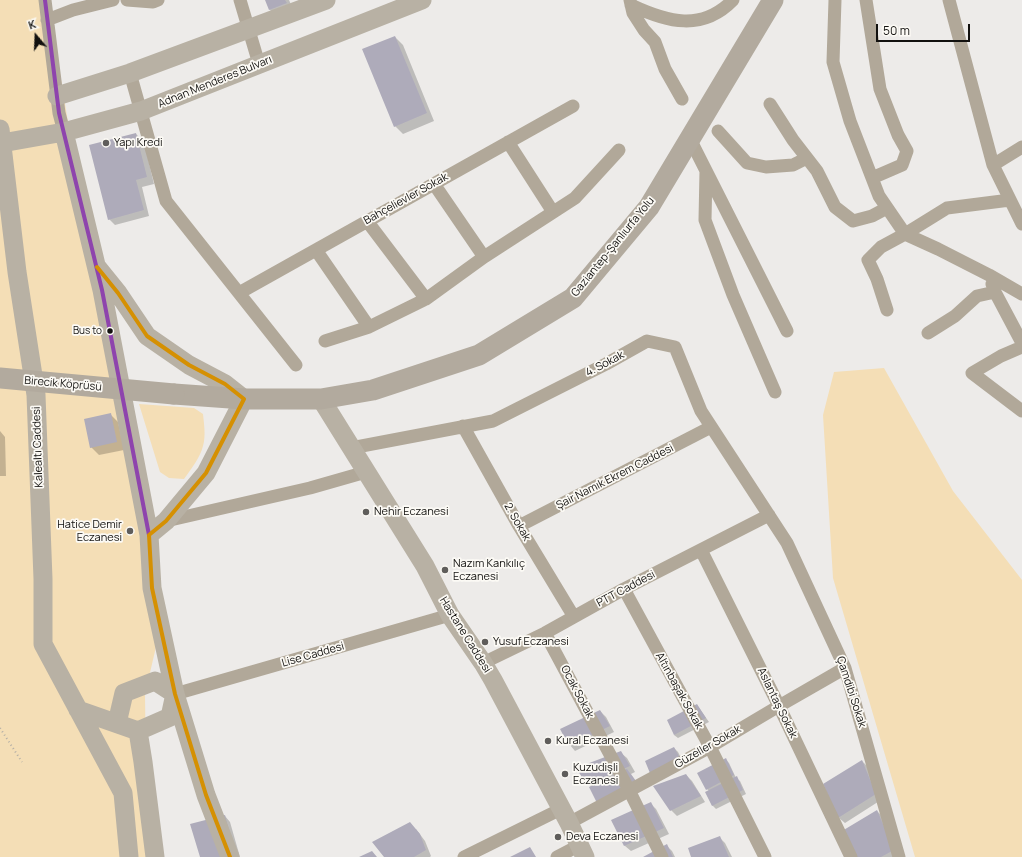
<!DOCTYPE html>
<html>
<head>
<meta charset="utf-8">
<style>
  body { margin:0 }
  #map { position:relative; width:1022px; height:857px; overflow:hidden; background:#edebe9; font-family:Manrope,sans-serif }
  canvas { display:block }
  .north { position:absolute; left:16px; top:16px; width:40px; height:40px; -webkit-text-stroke:3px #fcfaf5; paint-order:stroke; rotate:341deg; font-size:11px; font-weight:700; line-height:16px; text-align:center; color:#12110f }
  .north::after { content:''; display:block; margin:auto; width:14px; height:18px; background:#12110f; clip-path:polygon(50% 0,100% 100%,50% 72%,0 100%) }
  .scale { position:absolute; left:876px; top:24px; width:94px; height:18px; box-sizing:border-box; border:2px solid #12110f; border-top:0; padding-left:5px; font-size:12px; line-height:14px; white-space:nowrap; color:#12110f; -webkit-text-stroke:3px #fcfaf5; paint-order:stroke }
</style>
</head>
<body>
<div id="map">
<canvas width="1022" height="857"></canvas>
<div class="north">K</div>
<div class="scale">50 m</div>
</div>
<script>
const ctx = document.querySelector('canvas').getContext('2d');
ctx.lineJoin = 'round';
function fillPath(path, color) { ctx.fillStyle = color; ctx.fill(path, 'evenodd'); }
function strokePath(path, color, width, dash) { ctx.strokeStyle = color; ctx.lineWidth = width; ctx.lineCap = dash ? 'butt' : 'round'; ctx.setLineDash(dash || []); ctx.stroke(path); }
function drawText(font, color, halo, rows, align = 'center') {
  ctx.font = font + ' Manrope,sans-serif'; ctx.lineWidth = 3.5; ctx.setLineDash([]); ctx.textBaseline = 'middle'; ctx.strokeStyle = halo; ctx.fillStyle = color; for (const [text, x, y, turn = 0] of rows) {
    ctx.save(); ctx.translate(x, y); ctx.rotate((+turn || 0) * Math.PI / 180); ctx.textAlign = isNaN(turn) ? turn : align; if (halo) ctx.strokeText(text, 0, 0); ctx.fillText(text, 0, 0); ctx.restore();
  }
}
fillPath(new Path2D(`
  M0,0H48L104,342L159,634L145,694L147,857H0Z
  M884,368L953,491L1022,580V857H915L833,578L823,415L834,372Z
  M139,404L194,408L203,414C204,424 206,436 203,446C200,458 191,469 184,479L169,478L160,472Z`), '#f4deb6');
fillPath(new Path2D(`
  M266,0H289L294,11L278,18L270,10Z
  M395,37L403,45L434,121L403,134L395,126Z
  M136,134L144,142L154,184L142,187L149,216L115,225L109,219Z
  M110,414L118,422L124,450L99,455L91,447Z
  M0,431L5,437L6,476H0Z
  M697,705L709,722L678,738L674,735Z
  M600,711L606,717L614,732L575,751L570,745Z
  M674,748L678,752L685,766L657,781Z
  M621,753L627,758L635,772L631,774L642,790L591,787L588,784Z
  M725,759L729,763L736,778L740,781L746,794L716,809L712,805L709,791L707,789Z
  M862,761L868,767L881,800L845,823L839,818Z
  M686,775L692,781L705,802L677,816L671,810Z
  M651,804L656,809L669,834L631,851L625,846L612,821Z
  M877,811L883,817L897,857H856Z
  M225,816L230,822L240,857H201Z
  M416,829L425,841L431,856L430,857H385Z
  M720,838L725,843L732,857H692Z
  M667,846L672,851L675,857H645Z`), '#0003');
fillPath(new Path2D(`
  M265,0H285L287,3L269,10Z
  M395,36L427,113L394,127L362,49Z
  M136,133L147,177L136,180L144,210L108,220L89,145Z
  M111,413L117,442L90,448L84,419Z
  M697,704L706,718L674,735L667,720Z
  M600,710L610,726L569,746L560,729Z
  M674,747L682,762L652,778L645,761Z
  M621,751L630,766L587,785L576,768Z
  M726,758L734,775L706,790L697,773Z
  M862,760L876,794L838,818L823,784Z
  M627,769L638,784L598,805L589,787Z
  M686,774L701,796L670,811L653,786Z
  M737,776L743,790L712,806L705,792Z
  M651,802L664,828L624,846L611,820Z
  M877,810L894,850L881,857H855L842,831Z
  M225,815L236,857H200L190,824Z
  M410,822L420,834L426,850L414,857H384L372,842Z
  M720,836L729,857H691L688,848Z
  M667,844L673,857H643Z
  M530,847L536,857H510Z
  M372,851L377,857H359Z`), '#aeabba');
strokePath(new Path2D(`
  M0,728L22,762`), '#b2aea6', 2, [1, 3]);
strokePath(new Path2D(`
  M45,0L59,113L64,132
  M127,0L153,2L158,0
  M240,0L259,64
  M630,0L633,13L644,30L655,42L665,69L682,99
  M835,0L833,62L850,121L879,196L905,234L938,249L989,275L1022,294
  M866,0L880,89L898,135L907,151L902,165L872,178
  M949,0L993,165L1022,224
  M631,5C667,22 702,32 733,0
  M47,20L73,10L113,0
  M130,73L166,201L296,365
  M770,104L793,140L817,171L835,207L853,221L872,216L887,208
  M718,131L747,163L766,167L793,165L807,158
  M690,139L787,331
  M508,142L553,212
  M993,165L1022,147
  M706,171L705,220L733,295L775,392
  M434,184L484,257
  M367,221L426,299
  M316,250L369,327
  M992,284L995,292L1022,343
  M239,293L573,106
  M887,310L877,279L868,260L881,247L905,234L947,208L1010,200
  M928,333L955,316L977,296L995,292
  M325,341L369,327L426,299L484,257L575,198L619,150
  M1022,347L1001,356L972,373L1022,411
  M463,426L519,526L574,617
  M351,448L493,421L606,364L647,341L675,347L701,411L787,543L845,668L899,857
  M166,521L310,488L366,472
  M519,526L711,427
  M701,550L779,706L851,857
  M624,589L710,747L765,857
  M545,633L629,790L662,857
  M483,663L545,633L624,589L769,515
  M175,694L450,615
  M569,823L710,747L779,706L845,668
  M464,857L561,809
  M557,857L580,845`), '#b1a899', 13);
strokePath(new Path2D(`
  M57,96L130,73L326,0
  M0,129L17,272L36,395L43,579V644L123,793L129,857
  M64,132L102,290L149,535
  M2,143L64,132L141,111L422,0
  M97,267L118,293L147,336L189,365L225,384L244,399L206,473L166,521L149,535L152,588L175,694L206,795L230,857
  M321,399L425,566L450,615L483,663L493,680L569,823L585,857
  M78,710L138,731L170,717L175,694L155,681L124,693L117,723
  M138,731L143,762L155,857`), '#b8b1a4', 19);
strokePath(new Path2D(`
  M174,394L244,399H321L373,390L479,355L573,298L649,207L773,0`), '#b2aa9e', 21);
strokePath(new Path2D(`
  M0,378L174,394`), '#b2aa9e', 21);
strokePath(new Path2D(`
  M45,0L59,113L102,290L149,535`), '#8e44ad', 4);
strokePath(new Path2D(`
  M97,267L118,293L147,336L189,365L225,384L244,399L206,473L166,521L149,535L152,588L175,694L206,795L230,857`), '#d59002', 4);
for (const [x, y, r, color] of [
  [106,143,4,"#5f5d5b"],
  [110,331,3.5,"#12110f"],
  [366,512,4,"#5f5d5b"],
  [130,531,4,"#5f5d5b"],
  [445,570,4,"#5f5d5b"],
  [485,642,4,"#5f5d5b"],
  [548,741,4,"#5f5d5b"],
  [565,774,4,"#5f5d5b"],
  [558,837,4,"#5f5d5b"]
]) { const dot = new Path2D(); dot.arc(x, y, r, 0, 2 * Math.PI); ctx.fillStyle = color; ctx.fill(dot); strokePath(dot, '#fcfaf5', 1.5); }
drawText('10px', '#12110f', '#fcfaf5', [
  ["Bus to",102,331]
], 'right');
drawText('11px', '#12110f', '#fcfaf5', [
  ["Adnan Menderes Bulvarı",215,82,-22],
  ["Bahçelievler Sokak",406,199,-29],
  ["Gaziantep-Şanlıurfa Yolu",613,247,-51],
  ["4. Sokak",605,364,-28],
  ["Birecik Köprüsü",63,384,5],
  ["Kalealtı Caddesi",38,447,-92],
  ["Şair Namık Ekrem Caddesi",615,477,-27],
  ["2. Sokak",517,522,60],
  ["PTT Caddesi",626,589,-28],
  ["Hastane Caddesi",465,635,58],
  ["Lise Caddesi",313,655,-16],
  ["Altınbaşak Sokak",679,691,61],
  ["Ocak Sokak",577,692,62],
  ["Çamdibi Sokak",851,692,72],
  ["Aslantaş Sokak",777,703,64],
  ["Güzeller Sokak",708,747,-30]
]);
drawText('11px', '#12110f', '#fcfaf5', [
  ["Yapı Kredi",114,143],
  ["Nehir Eczanesi",374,512],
  ["Hatice Demir",122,525,"right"],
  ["Eczanesi",122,538,"right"],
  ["Nazım Kankılıç",453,564],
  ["Eczanesi",453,577],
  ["Yusuf Eczanesi",493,642],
  ["Kural Eczanesi",556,741],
  ["Kuzudişli",573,768],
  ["Eczanesi",573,781],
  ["Deva Eczanesi",566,837]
], 'left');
</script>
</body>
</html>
